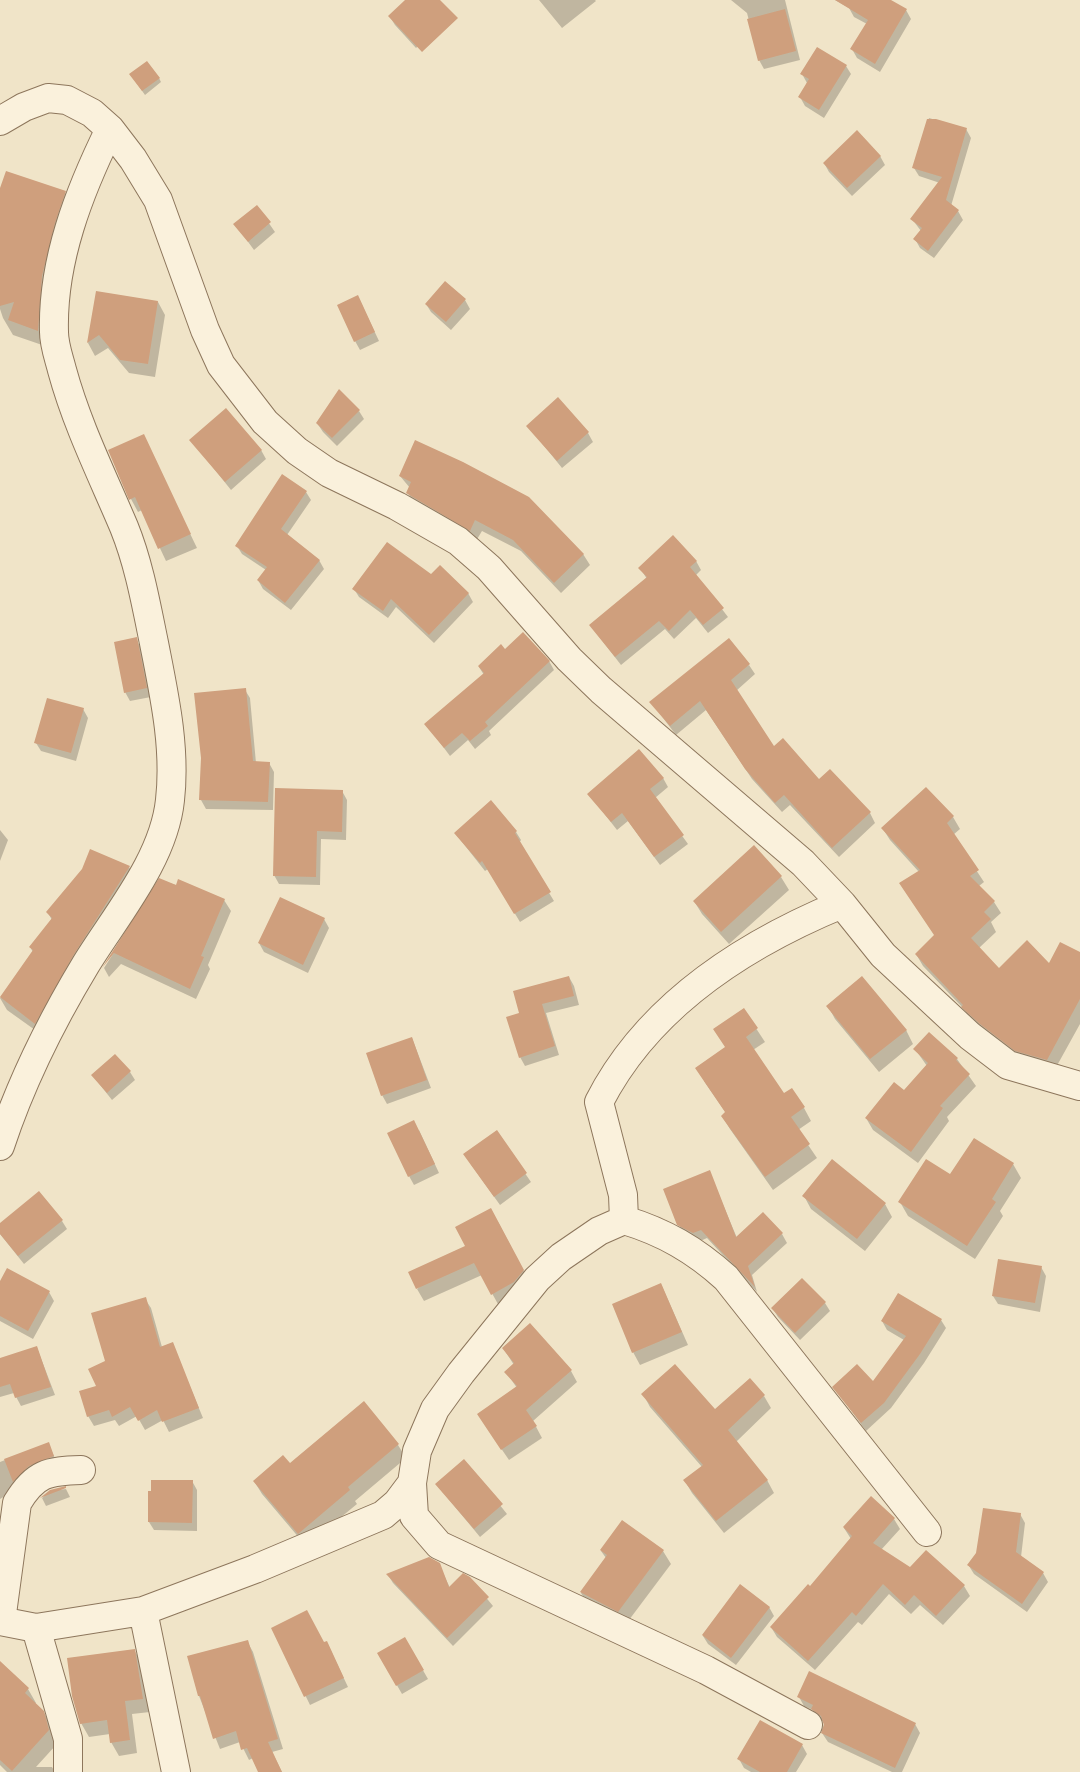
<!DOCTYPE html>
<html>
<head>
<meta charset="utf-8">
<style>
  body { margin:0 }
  canvas { display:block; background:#f0e4c8 }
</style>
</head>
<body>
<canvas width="1080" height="1772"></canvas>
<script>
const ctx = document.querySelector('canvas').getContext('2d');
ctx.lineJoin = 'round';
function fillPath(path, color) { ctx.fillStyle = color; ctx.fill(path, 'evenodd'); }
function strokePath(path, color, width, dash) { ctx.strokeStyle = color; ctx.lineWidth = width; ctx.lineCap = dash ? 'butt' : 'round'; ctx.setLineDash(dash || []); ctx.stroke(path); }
fillPath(new Path2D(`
  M407,0H439L451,16L416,48L395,25L390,17Z
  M539,0H595L596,1L562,28Z
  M731,0H785L800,60L764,69L759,60L747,13Z
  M835,0H889L906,10L911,19L880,72L857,58L852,49L867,24L854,17L849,8Z
  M846,66L851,74L824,118L805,106L800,97L807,83L802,74Z
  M133,78H159L161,82L145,95Z
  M929,118L966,129L971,138L951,206L958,211L963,220L934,258L920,248L915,239L921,231L912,219L940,183L919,176L914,168Z
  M880,156L885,165L852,196L829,172L824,163Z
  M0,192H65L75,210L48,347L13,335L3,318L0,309Z
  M257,206L275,232L254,250L235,224Z
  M97,292L158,302L165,315L155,377L129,373L108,348L95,356L88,343Z
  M465,300L470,309L451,330L431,312L426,304Z
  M362,305L379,341L360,350L355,341Z
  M359,411L364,419L337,446L323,432L317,423Z
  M528,426L588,433L593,442L562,468Z
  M143,436L197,548L166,561L142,510L138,512L131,499Z
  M191,440L261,450L266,459L231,490Z
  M400,476L583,554L590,565L561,593L521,551L482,531L476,541L414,504L408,493L410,488Z
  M306,492L311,500L287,535L319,560L324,569L291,610L263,589L258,580L266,570L242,554L237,546Z
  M696,561L701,570L696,575L728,617L708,633L696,618L674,639L665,629L621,665L590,625L647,579L640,568Z
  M432,575L468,593L473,602L434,643L396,607L388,618L359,597L354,589Z
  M136,639L141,648L151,697L130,701L125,692Z
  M505,651L549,661L554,670L489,731L491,735L475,749L468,740L450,756L426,724L484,675L479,667Z
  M749,665L755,674L736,691L774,748L819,781L870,813L875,823L839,857L790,805L782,812L752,779L706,710L676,735L651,702Z
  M245,690L250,698L256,763H269L274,772L273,810L206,809L201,800Z
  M83,709L88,718L76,761L41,751L36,743Z
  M663,778L668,787L655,798L688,844L660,865L628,821L617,830L589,794Z
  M342,791L347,800L346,840L321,839L320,885L279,884L274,875Z
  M491,802L516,832L521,840L519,843L554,901L520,922L488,869L485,871L455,833Z
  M953,817L960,829L953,835L984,882L979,886L994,902L1001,913L991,922L996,932L979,948L999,970L1050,965L1080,953V1024L1054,1071L1023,1062L970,1018L964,1009L923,966L916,954L935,936L919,872L890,840L883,829Z
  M0,830L8,840L0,861Z
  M91,851L129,867L136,879L42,1035L7,1010L0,998L33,952L30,947L52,920L48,913L83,869Z
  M781,877L789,890L729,944L702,914L694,901Z
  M160,880L224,900L231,911L208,965L210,969L196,999L121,964L109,977L104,968Z
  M324,919L329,928L308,973L264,952L259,943Z
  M569,977L574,986L579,1005L546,1013L559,1055L525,1066L520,1057L521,1013Z
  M828,1006L906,1030L913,1044L879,1072L835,1019Z
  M744,1010L765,1042L753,1050L784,1095L804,1108L811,1121L798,1130L817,1158L773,1190L730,1129L722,1116L726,1113L704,1081L726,1048Z
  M929,1034L957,1059L976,1086L947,1117L949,1121L918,1163L873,1130L866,1118L904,1091L927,1066L915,1049Z
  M412,1038L431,1088L387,1104L382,1095Z
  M130,1072L135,1080L112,1100L93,1076Z
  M419,1130L439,1173L414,1185L409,1176Z
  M496,1131L531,1182L500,1205L470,1163Z
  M974,1139L1013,1164L1021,1178L1000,1211L1003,1216L975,1259L908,1216L900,1202L951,1176Z
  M709,1171L737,1238L782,1234L787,1243L752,1275L757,1292L707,1238L698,1242L684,1233L678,1224Z
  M804,1196L885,1204L892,1217L865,1251L811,1209Z
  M62,1221L67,1229L24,1264L0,1234V1225Z
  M498,1222L530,1283L499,1306L482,1275L424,1301L417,1289Z
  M1041,1267L1046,1276L1040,1312L998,1304L993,1296Z
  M0,1283L49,1292L54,1301L33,1339L0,1321Z
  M661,1284L688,1345L640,1365L633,1352Z
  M145,1299L151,1308L162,1347L172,1343L203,1418L169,1432L163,1420L145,1430L137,1416L119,1426L115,1420L94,1426L88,1416L106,1361Z
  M825,1303L830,1311L800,1340L778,1317L773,1309Z
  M941,1320L946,1328L924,1363L891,1408L866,1431L834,1387L873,1383L904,1340L887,1330L882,1321Z
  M37,1348L55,1395L21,1406L14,1393L0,1397V1360Z
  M503,1348L571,1371L577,1382L533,1421L542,1438L509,1460L485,1425L517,1388L506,1372L514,1365Z
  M643,1394L715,1411L764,1396L771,1408L736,1442L767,1480L774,1493L724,1533L692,1493L685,1481L702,1467L650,1407Z
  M363,1403L398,1445L406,1458L355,1501L357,1504L306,1546L262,1494L254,1481L289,1465Z
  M48,1443L58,1465L0,1499V1462Z
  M464,1460L507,1514L480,1537L436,1484Z
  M192,1481L197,1490V1531L154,1530L149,1522Z
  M66,1489L70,1497L46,1506L42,1498L50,1491Z
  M1020,1514L1025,1523L1021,1557L1043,1573L1048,1582L1027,1612L974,1574L969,1566Z
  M894,1519L900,1529L881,1550L911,1569L964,1586L970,1596L943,1625L920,1605L911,1614L889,1594L862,1625L858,1622L815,1670L777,1637L771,1627L810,1588L851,1539L844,1528Z
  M601,1551H663L671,1564L626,1624L589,1606L581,1593L606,1558Z
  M439,1564L450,1588L470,1578L493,1606L453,1646L393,1583L388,1575Z
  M769,1607L774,1616L736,1665L708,1644L703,1636Z
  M273,1629L323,1644L331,1651L348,1687L310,1705Z
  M405,1639L428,1679L402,1694L379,1654Z
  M247,1641L253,1652L283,1749L272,1752L282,1772H259L253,1758L249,1760L240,1742L220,1749L199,1696Z
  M134,1650L142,1663L150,1712L132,1714L137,1753L119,1756L111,1742L110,1734L89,1737L81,1723Z
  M5,1667L28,1689L36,1703L35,1704L43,1711L51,1725L56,1745L36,1767H52L55,1772H7L0,1765V1672Z
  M799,1697L915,1724L920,1733L902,1772H892L828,1742L822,1733L824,1723L813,1710L804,1706Z
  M802,1745L807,1754L796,1772H751L744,1768L739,1759Z`), '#0003');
fillPath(new Path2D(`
  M405,0H440L458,18L422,52L388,16Z
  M835,0H891L907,9L875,64L850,49L868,20Z
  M785,9L796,51L758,61L747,19Z
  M817,47L847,65L819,110L798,97L809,79L800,74Z
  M147,61L160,78L142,91L129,74Z
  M927,119H936L967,128L946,200L959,210L928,251L913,239L922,228L910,219L942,177L912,168Z
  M857,130L881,156L847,188L823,163Z
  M6,171L66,191L55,223L42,276L38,331L8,320L14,302L0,306V188Z
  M257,205L271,222L248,242L233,224Z
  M445,281L466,299L446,322L425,304Z
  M96,291L158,301L148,364L120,360L99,335L87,343Z
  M358,295L375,332L354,342L337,305Z
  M339,389L360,410L332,438L316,423Z
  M558,397L589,432L557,461L526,426Z
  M226,408L262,450L225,482L189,440Z
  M144,434L191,534L158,549L135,497L129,500L108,450Z
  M415,440L463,462L529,497L584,554L554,583L513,540L475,520L470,531L406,493L411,482L399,476Z
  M282,474L307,491L281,529L320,560L285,603L257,580L267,567L235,546Z
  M673,535L697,561L690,567L724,608L703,625L690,610L669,631L659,621L615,657L589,625L647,577L638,568Z
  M387,542L431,574L440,565L469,593L429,635L391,599L383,611L352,589Z
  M523,632L550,661L485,722L488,726L470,741L462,733L444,748L424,724L484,673L478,666L501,644L505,649Z
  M137,637L147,688L124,693L114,642Z
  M729,638L750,664L731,680L774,746L783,738L819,779L830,769L871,812L832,848L784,795L775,803L745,769L700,701L670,726L649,702Z
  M246,688L253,761L270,762L268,802L199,800L201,758L194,693Z
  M47,698L84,708L71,753L34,743Z
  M639,749L664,778L650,789L684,835L654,857L622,813L611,822L587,794Z
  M926,787L954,816L947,823L979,870L970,876L995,901L984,912L991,919L971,938L999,968L1027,940L1049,963L1060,942L1080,952V999L1047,1060L1015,1051L980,1024L961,1007L963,1005L915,954L934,935L899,883L920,870L881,828Z
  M275,788L343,790L342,832L317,831L316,877L273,876Z
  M491,800L517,831L515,833L551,892L514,914L482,861L480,863L454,833Z
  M754,845L782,876L721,932L693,901Z
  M90,849L130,866L73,956L35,1024L0,997L33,950L29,947L52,918L46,912L82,869Z
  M159,878L176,885L178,879L225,899L201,956L204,957L190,989L114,953L102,968Z
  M280,897L325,918L303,965L258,943Z
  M569,976L574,996L542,1004L555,1046L519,1058L506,1017L519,1013L513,991Z
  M862,976L907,1030L870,1059L826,1006Z
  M744,1008L758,1028L746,1037L784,1093L792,1088L805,1107L791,1117L810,1144L765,1177L721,1116L725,1112L695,1068L725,1047L713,1029Z
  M929,1032L958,1058L956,1060L970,1074L940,1106L943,1108L911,1152L865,1118L894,1082L904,1090L928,1063L913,1049Z
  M412,1037L427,1080L381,1096L366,1053Z
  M115,1054L131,1071L107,1093L91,1075Z
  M414,1120L435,1164L408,1177L387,1133Z
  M497,1130L527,1173L494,1197L463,1154Z
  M974,1138L1014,1163L992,1199L996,1202L967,1246L898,1202L926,1159L950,1174Z
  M832,1159L886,1203L857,1239L802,1196Z
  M710,1170L736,1237L763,1212L783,1233L748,1266L755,1287L701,1230L693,1233L677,1225L663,1189Z
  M39,1191L63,1220L18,1256L0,1234V1223Z
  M491,1208L524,1270L514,1282L491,1295L474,1263L416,1289L408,1272L465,1246L455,1227Z
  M998,1259L1042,1266L1035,1303L992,1296Z
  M7,1268L50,1291L28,1331L0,1316V1281Z
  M802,1278L826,1302L795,1333L771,1308Z
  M661,1283L682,1332L632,1353L612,1304Z
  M898,1293L942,1319L920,1354L884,1403L861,1423L832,1387L857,1364L873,1381L906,1336L881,1321Z
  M146,1297L160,1347L173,1342L199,1408L162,1422L157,1410L138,1421L130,1407L112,1417L109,1410L87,1417L79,1391L96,1386L88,1369L105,1361L91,1313Z
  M530,1323L572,1370L526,1410L537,1426L501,1450L477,1414L517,1386L504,1372L514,1363L502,1348Z
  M37,1346L51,1387L15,1398L10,1384L0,1387V1358Z
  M675,1364L715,1409L750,1378L765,1395L728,1430L768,1480L716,1521L683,1480L703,1465L641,1394Z
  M364,1401L399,1444L348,1487L350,1490L298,1534L253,1481L283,1455L290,1463Z
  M49,1442L54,1456L29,1466L13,1482L4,1459Z
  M464,1459L503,1504L474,1529L435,1484Z
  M151,1480H193L192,1523L148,1522V1491H151Z
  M66,1486V1488L40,1498L50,1490Z
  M871,1496L895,1518L873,1543L910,1567L926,1550L965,1585L936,1616L914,1595L905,1605L883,1584L856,1616L852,1612L808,1661L770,1627L808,1584L810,1586L852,1536L843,1527Z
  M983,1508L1021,1513L1016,1552L1044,1572L1022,1604L967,1565L976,1553Z
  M622,1520L664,1550L618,1612L580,1592L607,1555L600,1550Z
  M429,1557L440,1563L449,1587L463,1573L470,1577L489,1597L447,1638L386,1574Z
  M740,1584L770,1607L731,1658L702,1635Z
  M307,1610L324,1642L327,1641L344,1678L304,1697L271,1628Z
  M405,1637L424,1670L396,1686L377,1653Z
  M248,1640L278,1739L268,1742L282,1772H258L247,1748L241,1750L236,1731L213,1739L200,1696H198L187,1656Z
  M135,1649L143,1699L125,1701L130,1740L110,1743L107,1720L80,1724L72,1696L67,1658Z
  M0,1661L29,1688L25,1693L44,1711L49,1730L12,1771L0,1760Z
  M809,1671L916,1723L895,1768L821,1733L824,1725L821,1716L811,1709L813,1705L797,1697Z
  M760,1720L803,1744L787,1772H760L737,1759Z`), '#cf9f7d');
const minor = new Path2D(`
  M0,121L24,107L48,98L67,100L92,113L110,129L133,159L158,200L205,330L221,365L265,422L297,451L329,473L397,506L458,541L489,568L569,659L601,690L803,863L842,904L883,955L970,1036L1008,1065L1080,1086
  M0,1146C21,1082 51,1022 86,964C117,914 164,859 170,800C176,747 164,694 154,643C146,604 139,564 124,527C102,475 77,425 62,370C59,358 54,345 54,332C52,261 79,192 110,129
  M624,1220L623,1195L599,1102C648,1006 745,944 842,904
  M412,1483L414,1516L439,1545L706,1670L808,1725
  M143,1611L176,1772
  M1,1621L17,1503C35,1473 48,1471 81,1470
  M36,1628L143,1611L255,1569L383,1515L397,1503L412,1483L417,1451L435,1409L461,1373L537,1279L561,1257L599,1231L624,1220C664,1232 695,1250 726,1278L927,1532`);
const tertiary = new Path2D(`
  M0,1621L36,1628L68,1739V1772`);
strokePath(minor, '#8d765c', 30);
strokePath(tertiary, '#8d765c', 30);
strokePath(minor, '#faf1dc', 28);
strokePath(tertiary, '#faf1dc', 28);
</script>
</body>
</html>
